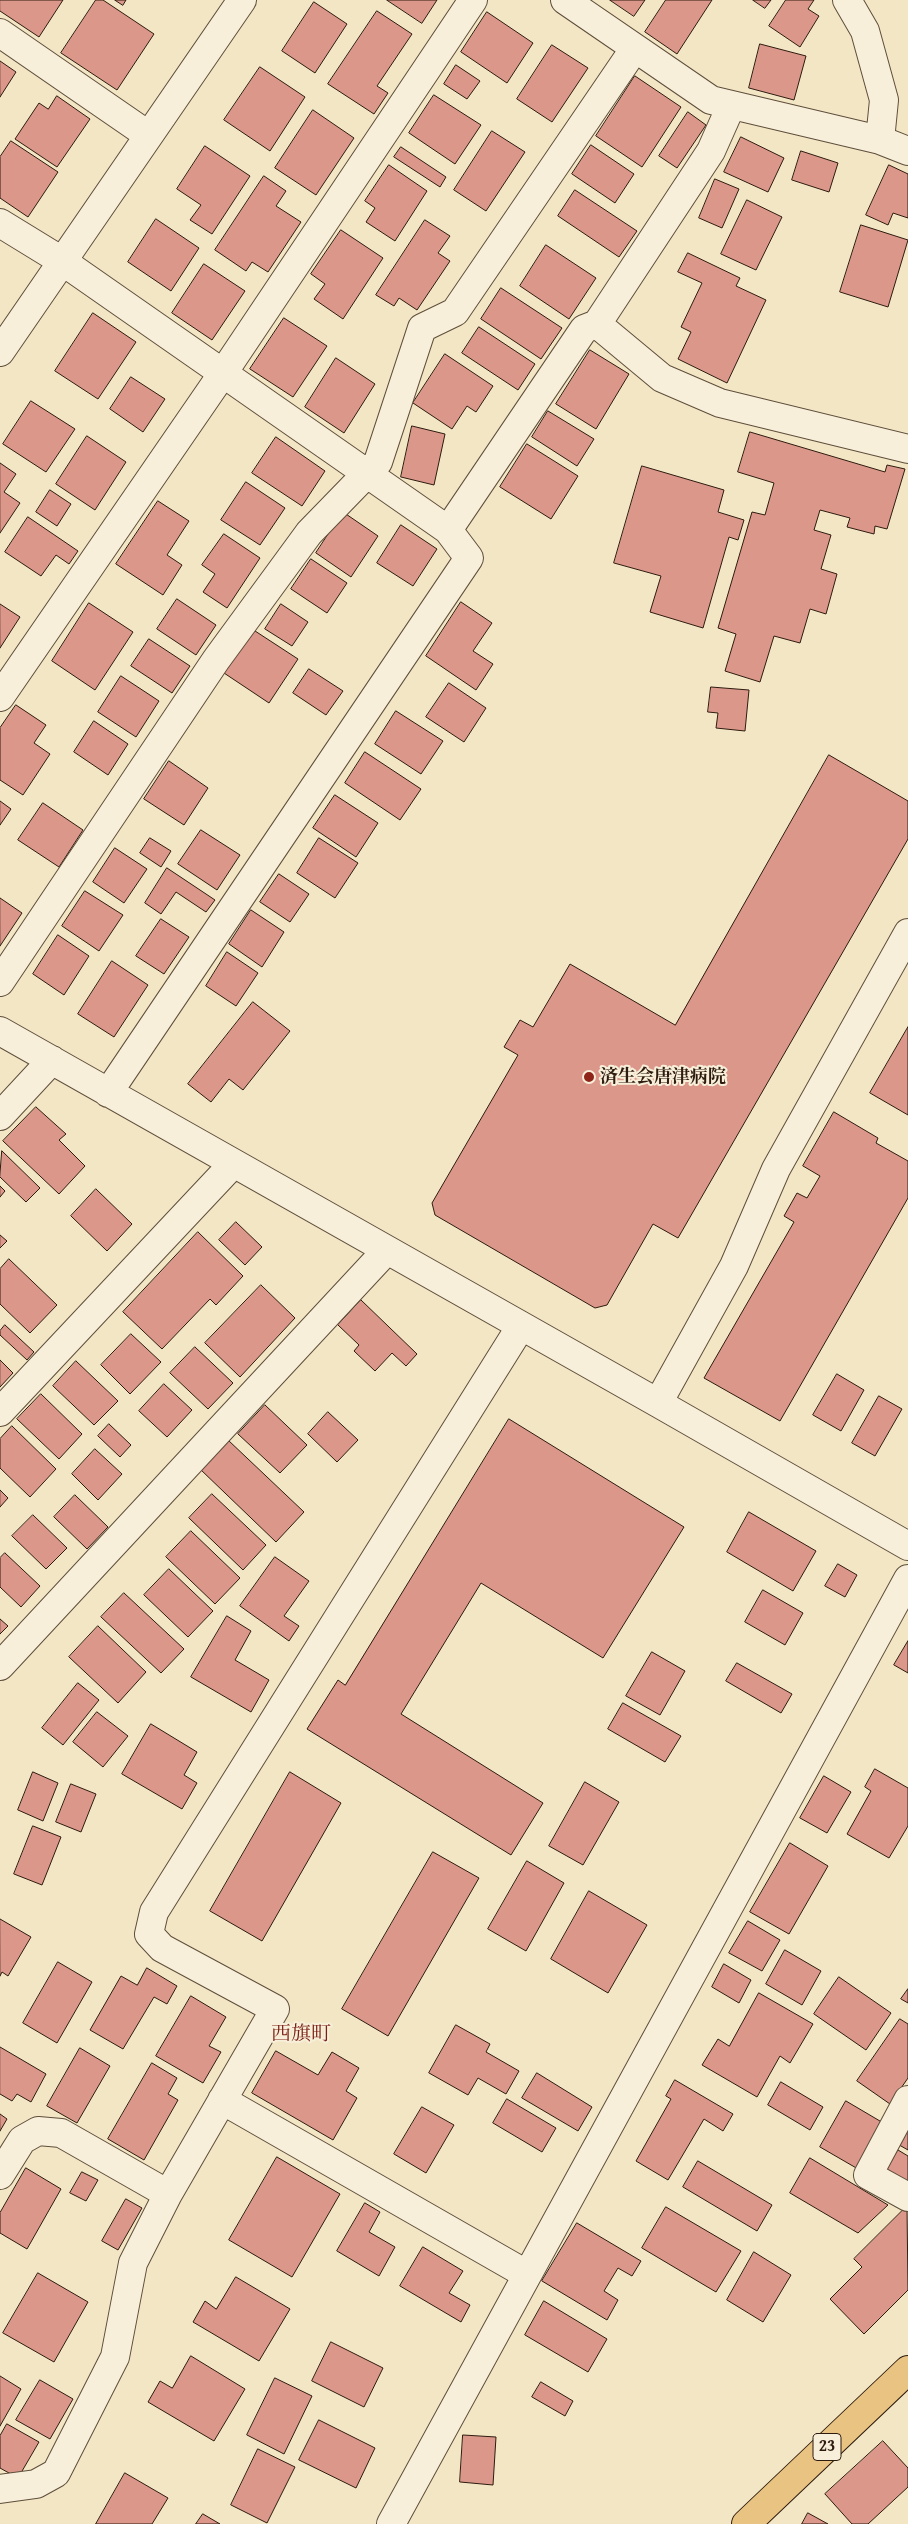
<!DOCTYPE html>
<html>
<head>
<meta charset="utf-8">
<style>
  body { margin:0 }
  canvas { display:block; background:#f2e6c4 }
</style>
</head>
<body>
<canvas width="908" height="2524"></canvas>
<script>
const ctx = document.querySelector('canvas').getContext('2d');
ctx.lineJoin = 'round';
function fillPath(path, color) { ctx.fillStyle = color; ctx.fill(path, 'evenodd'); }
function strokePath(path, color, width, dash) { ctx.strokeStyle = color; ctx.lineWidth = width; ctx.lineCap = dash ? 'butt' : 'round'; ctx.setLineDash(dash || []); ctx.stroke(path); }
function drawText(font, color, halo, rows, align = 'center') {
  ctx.font = font + ' "Gentium Book Plus","Noto Serif JP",serif'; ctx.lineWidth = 4; ctx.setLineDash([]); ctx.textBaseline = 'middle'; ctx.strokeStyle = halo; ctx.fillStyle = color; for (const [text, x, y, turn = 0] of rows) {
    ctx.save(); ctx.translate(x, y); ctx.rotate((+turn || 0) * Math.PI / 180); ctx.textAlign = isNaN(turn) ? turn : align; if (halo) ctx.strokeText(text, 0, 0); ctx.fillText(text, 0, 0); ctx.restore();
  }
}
const building = new Path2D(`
  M0,0H63L39,37L0,11Z
  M96,0H103L154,34L117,90L61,53Z
  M115,0H126L123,5Z
  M387,0H437L422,23Z
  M610,0H645L634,16Z
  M666,0H712L677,54L645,32Z
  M753,0H771L765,8Z
  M786,0H814L808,9L819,16L800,47L769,26Z
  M314,2L347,24L315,73L282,51Z
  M377,11L412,34L377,86L388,93L374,114L328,84Z
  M487,12L533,43L507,83L461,52Z
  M760,44L806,56L794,100L749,88Z
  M552,45L588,68L552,122L517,99Z
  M0,61L16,72L0,97Z
  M456,65L480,81L467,99L444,84Z
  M260,67L305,97L270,151L224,120Z
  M635,76L681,107L642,167L596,136Z
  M434,95L481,125L455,164L409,133Z
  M57,96L90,119L57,167L15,139L39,103L48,109Z
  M313,110L354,138L316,195L275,168Z
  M688,112L706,125L677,168L659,156Z
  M492,131L525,152L486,211L454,190Z
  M741,137L784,158L768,192L724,172Z
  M11,141L58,172L28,217L0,198V157Z
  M591,145L634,174L615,203L572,174Z
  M205,146L250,176L212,234L190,220L201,205L177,189Z
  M401,147L446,177L440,187L394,157Z
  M801,151L838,163L829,192L792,180Z
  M389,165L427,191L395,241L366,222L375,208L365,201Z
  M889,165L908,174V218L893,213L888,225L866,215Z
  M264,176L286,191L276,206L301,222L268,272L252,262L246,271L215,250Z
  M715,179L739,189L722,228L699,218Z
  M575,190L637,231L619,257L558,216Z
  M747,200L782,217L756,270L721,254Z
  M156,219L199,248L171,291L128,262Z
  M425,220L450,236L438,253L450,261L417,310L399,298L394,306L376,295Z
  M861,225L908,240L888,307L840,292Z
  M341,230L383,258L343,319L314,299L325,284L311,274Z
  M546,245L596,278L569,319L520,286Z
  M688,253L740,278L736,286L766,300L727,383L678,359L691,332L681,327L702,283L678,272Z
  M204,264L245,291L212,340L172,313Z
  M501,288L562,328L541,359L481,319Z
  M93,313L136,342L98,399L55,371Z
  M284,318L327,346L293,397L250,369Z
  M479,327L535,364L518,390L462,353Z
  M590,350L629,374L596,429L556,404Z
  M445,354L493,386L476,412L467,406L452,429L413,403Z
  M336,358L375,384L344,433L305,407Z
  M131,377L165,399L143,432L110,409Z
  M31,401L75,429L46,472L3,444Z
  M548,411L594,439L577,466L532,437Z
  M412,426L445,434L434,485L401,477Z
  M750,432L885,472L887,465L905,469L887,529L875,526L874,534L847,527L850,518L820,510L814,530L831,535L821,569L837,574L826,614L810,609L800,643L774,636L760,682L725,671L736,634L718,628L752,512L765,515L774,483L738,472Z
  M87,436L126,462L95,510L56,484Z
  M276,437L325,471L302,506L252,473Z
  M527,444L578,476L551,519L500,487Z
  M0,463L16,474L4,492L20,503L0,533Z
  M642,466L724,490L718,512L744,520L738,540L729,537L703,628L650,612L661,576L614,563Z
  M246,482L285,508L260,545L221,520Z
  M50,490L71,504L57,526L36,512Z
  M158,501L189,521L167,555L182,565L163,595L116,564Z
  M343,512L378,536L351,577L316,553Z
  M28,517L78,551L69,564L56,555L41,576L5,552Z
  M401,525L437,549L413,586L377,563Z
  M224,534L260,558L227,608L203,592L215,574L202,565Z
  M311,559L347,583L327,613L291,589Z
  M177,599L216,625L196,655L157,629Z
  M461,602L492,623L473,651L493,664L476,690L426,656Z
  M89,603L133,632L95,690L52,661Z
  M0,604L20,617L0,648Z
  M281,604L308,622L292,646L265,629Z
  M252,629L298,659L269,703L224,673Z
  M149,639L190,666L172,693L131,666Z
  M309,669L343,691L326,715L293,693Z
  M121,676L159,701L136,737L98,712Z
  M449,683L486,708L464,742L426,717Z
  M711,687L749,690L745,731L716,728L718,713L708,712Z
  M16,705L46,725L34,743L50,754L23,795L0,780V728Z
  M396,711L443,741L421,774L375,744Z
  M94,721L128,744L108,775L74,752Z
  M365,752L421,789L400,820L345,783Z
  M829,755L908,801V839L678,1238L653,1224L607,1305L595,1308L435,1215L432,1203L518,1055L504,1047L520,1020L533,1027L570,964L675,1025Z
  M169,761L208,788L184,825L144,799Z
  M335,795L378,823L356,857L313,828Z
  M0,801L11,809L0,825Z
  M43,803L83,830L59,867L18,840Z
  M201,830L240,855L217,890L178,864Z
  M150,838L171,851L161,867L140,853Z
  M319,838L358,863L335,898L297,873Z
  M115,848L147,869L124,903L93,882Z
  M167,868L215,900L206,912L176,892L161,914L145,903Z
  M279,874L309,894L290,922L260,902Z
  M85,891L123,915L99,951L62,926Z
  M0,898L22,913L0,946Z
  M251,910L284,932L262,967L229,944Z
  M161,919L189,937L164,974L136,956Z
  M58,935L89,956L64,995L33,974Z
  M227,952L258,973L236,1006L206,986Z
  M112,961L148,985L114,1037L78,1014Z
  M253,1002L290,1031L243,1090L229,1079L211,1102L188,1084Z
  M908,1027V1115L870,1093Z
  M36,1107L66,1134L59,1140L85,1166L59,1194L3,1141Z
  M834,1112L878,1138L876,1143L908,1161V1198L780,1421L704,1378L794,1222L784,1216L797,1193L807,1198L820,1176L803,1166Z
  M2,1151L40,1188L26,1202L0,1177Z
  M0,1186L5,1191L0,1197Z
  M96,1189L132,1224L107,1251L71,1216Z
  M236,1222L262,1247L245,1265L219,1240Z
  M198,1232L243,1276L216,1305L210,1299L162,1349L123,1312Z
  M0,1235L7,1241L0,1248Z
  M9,1259L57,1305L30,1333L0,1304V1269Z
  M261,1285L295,1318L240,1377L205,1343Z
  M361,1300L417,1354L406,1366L392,1353L375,1371L354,1351L359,1345L338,1325Z
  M5,1325L34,1352L27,1360L0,1335V1331Z
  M131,1334L161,1362L130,1394L101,1365Z
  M195,1347L233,1383L208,1409L170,1373Z
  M0,1360L13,1373L0,1387Z
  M76,1361L118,1401L94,1425L53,1386Z
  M837,1374L864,1390L841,1431L813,1415Z
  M164,1384L192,1410L167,1437L139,1411Z
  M41,1394L82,1434L59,1459L17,1419Z
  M879,1396L902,1409L875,1456L852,1443Z
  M265,1405L307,1445L280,1473L238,1434Z
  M328,1412L358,1440L337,1462L308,1434Z
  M509,1419L684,1527L603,1658L481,1583L401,1714L543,1803L511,1855L307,1729L338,1680L345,1685Z
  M109,1424L131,1445L120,1457L98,1436Z
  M12,1426L56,1469L30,1497L0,1468V1439Z
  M228,1440L304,1512L276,1542L200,1469Z
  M95,1449L122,1474L98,1500L72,1474Z
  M0,1490L8,1498L0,1507Z
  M212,1494L266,1545L243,1570L189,1518Z
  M75,1495L108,1527L87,1549L54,1517Z
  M749,1512L816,1551L793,1591L727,1552Z
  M33,1515L67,1548L46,1569L12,1536Z
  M191,1531L240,1578L215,1604L166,1557Z
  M5,1553L40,1586L21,1607L0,1587V1558Z
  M275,1557L309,1581L284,1616L299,1626L289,1641L240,1606Z
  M838,1564L857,1575L845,1597L825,1586Z
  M169,1569L213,1611L188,1637L144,1595Z
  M763,1590L803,1613L785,1645L745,1622Z
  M124,1593L184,1649L161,1673L101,1617Z
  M227,1616L251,1631L235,1660L269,1680L251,1712L191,1677Z
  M0,1619L8,1626L0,1634Z
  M98,1626L146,1672L118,1703L69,1657Z
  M908,1641V1673L894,1665Z
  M652,1652L685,1671L660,1715L626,1696Z
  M737,1663L792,1694L781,1713L726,1681Z
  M78,1683L99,1700L63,1745L42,1728Z
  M623,1703L681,1736L665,1762L608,1729Z
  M97,1712L128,1736L103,1767L73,1742Z
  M151,1724L197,1752L184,1775L197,1783L182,1809L122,1774Z
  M875,1769L908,1788V1826L889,1858L847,1834L871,1791L865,1787Z
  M33,1772L58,1783L43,1821L18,1810Z
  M290,1772L341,1803L262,1941L210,1911Z
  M824,1776L851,1792L827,1833L800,1818Z
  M585,1782L619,1802L583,1865L549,1846Z
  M71,1784L96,1794L81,1832L56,1822Z
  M33,1826L61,1837L42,1885L14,1874Z
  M790,1843L828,1866L789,1934L750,1912Z
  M433,1852L479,1878L388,2036L342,2009Z
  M527,1861L564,1883L526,1951L488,1929Z
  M589,1891L647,1925L608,1993L551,1959Z
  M0,1919L31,1937L8,1976L2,1972L0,1976Z
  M748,1921L780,1940L762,1971L729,1953Z
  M785,1950L821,1971L802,2005L766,1984Z
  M58,1962L92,1982L57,2043L23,2023Z
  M724,1964L751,1980L739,2003L712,1987Z
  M147,1968L177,1986L167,2004L154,1997L123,2049L90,2030L121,1976L137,1985Z
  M839,1977L891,2013L866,2050L814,2014Z
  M908,1989V2003L901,1999Z
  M759,1993L813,2024L790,2063L780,2056L757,2097L702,2065L718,2039L729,2046Z
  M191,1996L226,2017L209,2046L221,2052L203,2083L156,2056Z
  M900,2019L908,2024V2078L890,2104L857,2081Z
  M456,2025L490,2044L486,2052L519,2071L506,2094L478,2078L468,2095L429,2073Z
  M0,2047L46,2074L31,2102L17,2094L12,2101L0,2094Z
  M80,2048L110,2066L77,2123L47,2106Z
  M276,2051L318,2075L332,2052L359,2068L346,2091L357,2098L333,2140L252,2093Z
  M152,2063L177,2078L168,2094L178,2100L144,2160L108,2139Z
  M537,2073L592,2107L578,2131L522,2098Z
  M675,2080L733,2114L723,2131L704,2119L668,2180L636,2161L671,2099L666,2096Z
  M781,2082L823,2107L810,2130L768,2105Z
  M507,2099L556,2128L542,2152L493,2123Z
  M846,2101L885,2124L858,2169L820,2147Z
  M422,2107L454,2125L426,2173L394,2154Z
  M0,2114L7,2119L0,2131Z
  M903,2127L908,2130V2150L894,2142Z
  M898,2150L908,2156V2186L885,2173Z
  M277,2157L340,2194L292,2277L229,2240Z
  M810,2158L888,2205L858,2233L790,2193Z
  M698,2161L772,2205L757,2231L683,2187Z
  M26,2168L61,2189L27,2249L0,2233V2213Z
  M82,2172L98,2180L86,2201L70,2193Z
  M126,2199L142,2208L118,2250L102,2241Z
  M365,2203L380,2212L369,2232L395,2247L379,2276L337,2251Z
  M907,2206L908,2290L864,2334L830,2299L862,2267L854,2259Z
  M666,2207L741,2251L716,2292L642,2248Z
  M577,2223L641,2261L632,2276L618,2268L604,2291L618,2300L607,2320L542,2281Z
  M423,2247L463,2271L449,2293L470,2305L461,2322L400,2286Z
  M754,2252L791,2275L763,2322L727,2300Z
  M38,2273L88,2302L54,2362L3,2333Z
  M236,2277L290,2309L259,2361L193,2322L205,2301L216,2309Z
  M544,2301L607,2339L588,2372L525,2335Z
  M331,2342L383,2368L364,2407L312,2381Z
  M191,2356L245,2389L214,2441L148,2402L160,2381L172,2388Z
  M0,2376L21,2389L0,2426Z
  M275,2378L312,2396L284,2454L247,2435Z
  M40,2380L73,2399L50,2439L16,2420Z
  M541,2382L573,2401L565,2416L532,2397Z
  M319,2420L375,2448L356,2488L299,2460Z
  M7,2424L39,2442L18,2478L0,2468V2436Z
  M463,2435L496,2437L493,2485L460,2482Z
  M883,2441L908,2468V2487L868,2524H852L825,2494Z
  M258,2449L295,2467L267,2523L231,2505Z
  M125,2473L168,2498L152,2524H96Z
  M808,2513L828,2524H802Z
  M203,2514L220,2524H196Z`);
fillPath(building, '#dc978b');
strokePath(building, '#2e1b0f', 1);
const minor = new Path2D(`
  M565,0L711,100L880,140L908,151
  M847,0L865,31L884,100L880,140
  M0,33L148,135
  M0,223L62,261L448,530
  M597,324L662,378L720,403L908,449
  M0,352L242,0
  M0,697L223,373L473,0
  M0,982L216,660L309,533L378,462L422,328L455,312L635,48
  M0,1031L658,1403L908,1546
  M108,1093L469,558L448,530L584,329L597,324L711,151L731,106
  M0,1116L52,1060
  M658,1403L734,1266L776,1169L908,933
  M0,1412L233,1164
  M0,1666L387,1250
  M222,2100L526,2274
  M908,2100L868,2175L908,2197
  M0,2175L22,2140L38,2131L61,2133L168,2194
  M0,2489L36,2484L56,2473L115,2357L133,2263L168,2194L275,2009L162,1948L149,1934L154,1912L521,1326
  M391,2524L908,1579`);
const major = new Path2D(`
  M746,2524L908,2370`);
strokePath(minor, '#5f4e3c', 30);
strokePath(major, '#2e1b0f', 30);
strokePath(minor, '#f7efd9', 28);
strokePath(major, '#e9c382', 28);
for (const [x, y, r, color] of [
  [589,1077,6,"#8f2418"]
]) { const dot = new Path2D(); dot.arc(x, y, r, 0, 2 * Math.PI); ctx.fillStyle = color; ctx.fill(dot); strokePath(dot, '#f7efd9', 2); }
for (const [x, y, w] of [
  [827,2447,28]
]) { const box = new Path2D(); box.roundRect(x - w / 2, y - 13.5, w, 27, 4); ctx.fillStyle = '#f7efd9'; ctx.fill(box); strokePath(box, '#2e1b0f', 1); }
drawText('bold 16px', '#2e1b0f', null, [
  ["23",827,2447]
]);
drawText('bold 18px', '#2e1b0f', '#f7efd9', [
  ["済生会唐津病院",600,1077]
], 'left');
drawText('20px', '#7a1f14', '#f7efd9', [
  ["西旗町",301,2035]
]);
</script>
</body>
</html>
